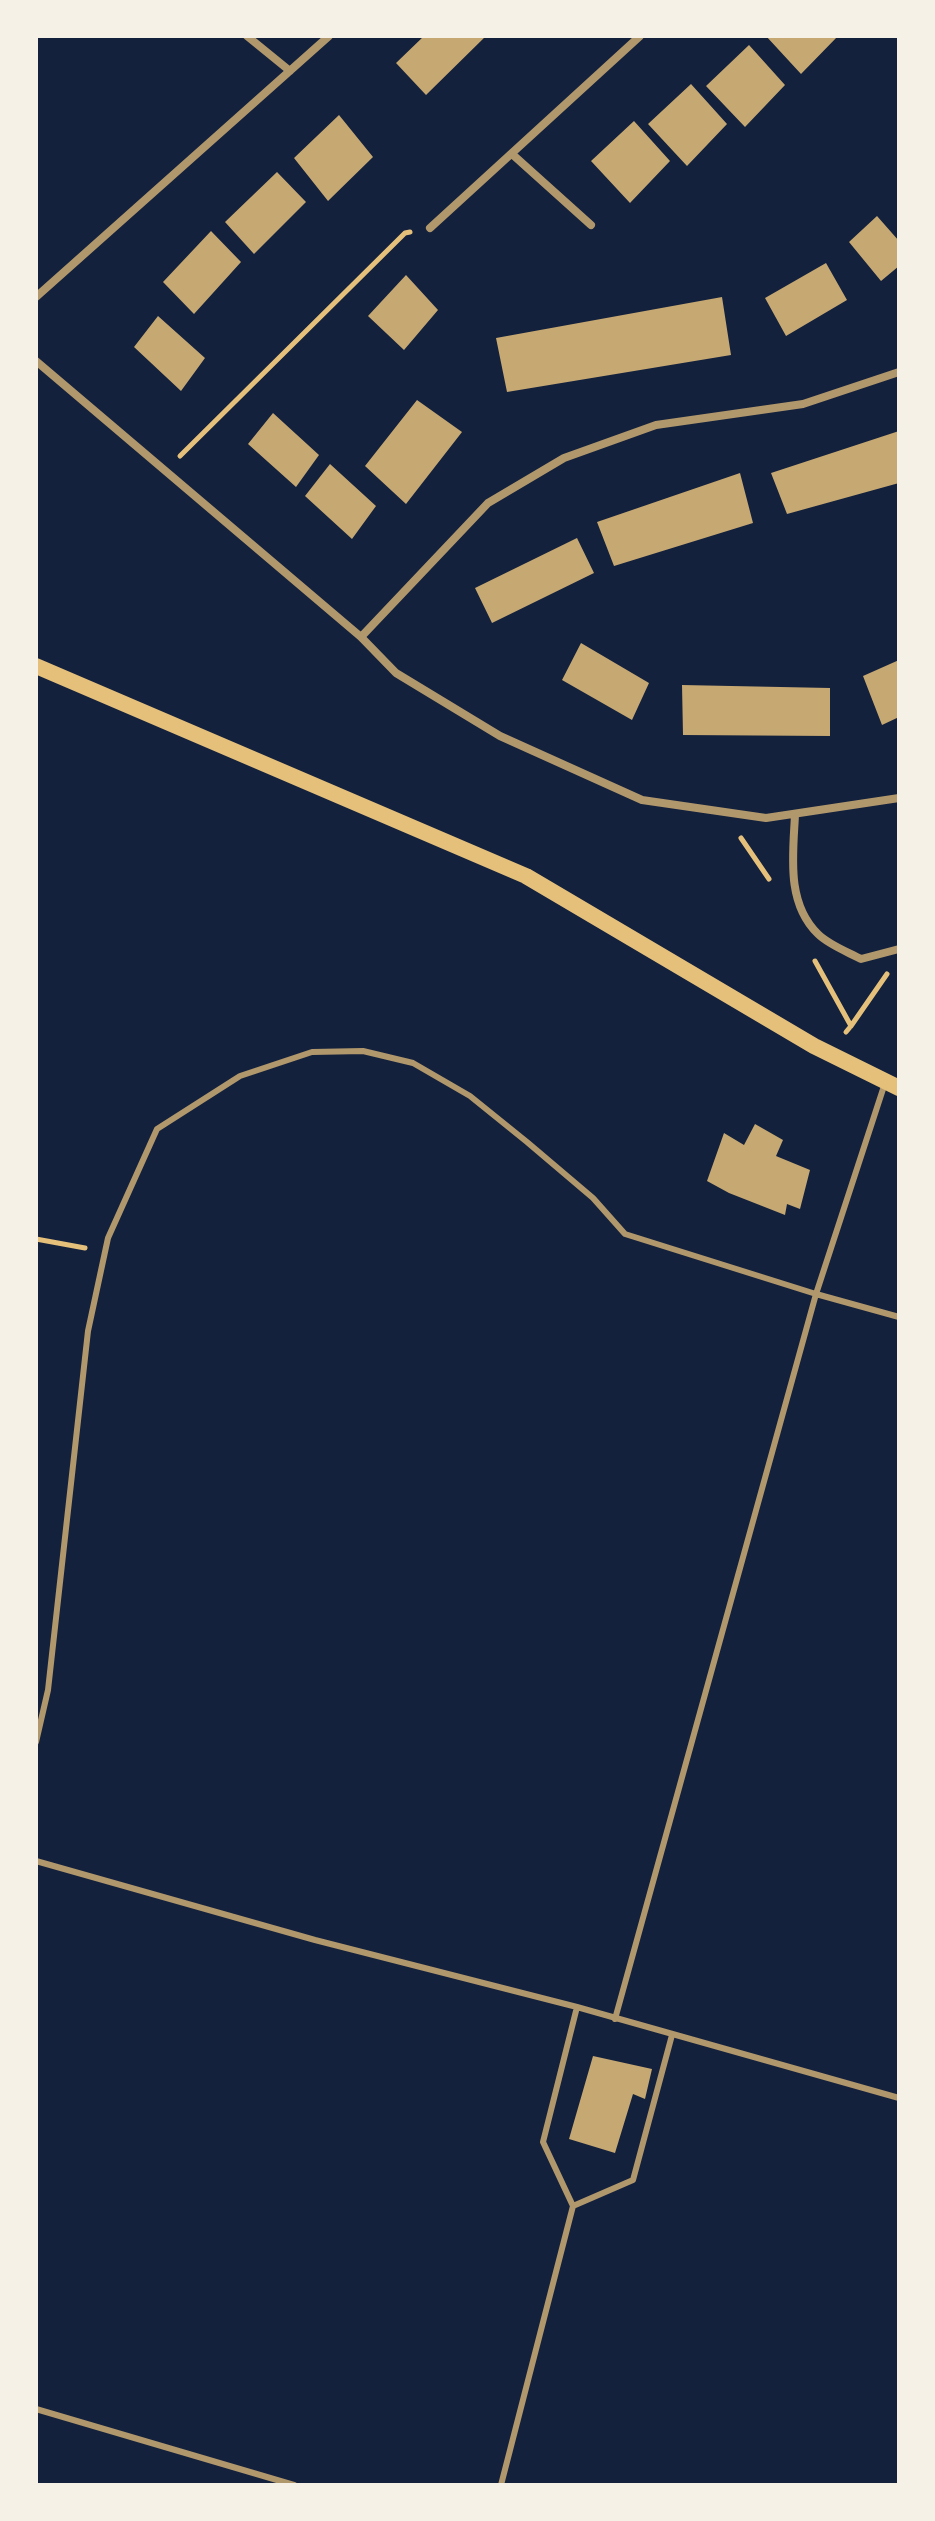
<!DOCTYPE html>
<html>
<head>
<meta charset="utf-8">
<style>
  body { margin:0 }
  #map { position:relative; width:935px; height:2521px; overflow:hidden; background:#14213d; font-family:"Noto Sans",sans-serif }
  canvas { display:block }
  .frame { position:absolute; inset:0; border:38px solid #f6f1e7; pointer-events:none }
</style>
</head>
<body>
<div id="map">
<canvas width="935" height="2521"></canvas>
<div class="frame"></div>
</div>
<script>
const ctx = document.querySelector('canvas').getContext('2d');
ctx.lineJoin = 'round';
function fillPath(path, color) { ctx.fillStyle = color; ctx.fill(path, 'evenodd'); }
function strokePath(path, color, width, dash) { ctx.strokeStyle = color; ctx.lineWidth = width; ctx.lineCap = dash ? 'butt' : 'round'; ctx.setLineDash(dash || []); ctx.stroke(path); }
fillPath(new Path2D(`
  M424,36H486L426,95L396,63Z
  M766,36H838L801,74Z
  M749,45L785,85L745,127L706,86Z
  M691,84L727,124L687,166L648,124Z
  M339,115L373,157L328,201L294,158Z
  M634,121L670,161L630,203L591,161Z
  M277,172L306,202L254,254L225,222Z
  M877,216L899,241V266L881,281L849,242Z
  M211,231L241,262L194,314L163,282Z
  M826,263L847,300L786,336L765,298Z
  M406,275L438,310L404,350L368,316Z
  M722,297L731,355L507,392L496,338Z
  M158,316L205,358L181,391L134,347Z
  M417,400L462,432L406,504L365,466Z
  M273,413L319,455L296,487L248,444Z
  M899,431V483L787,514L771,473Z
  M330,464L376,506L352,539L305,496Z
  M740,473L753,523L614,566L597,522Z
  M577,538L594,573L492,623L475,588Z
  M581,643L649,683L632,720L562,680Z
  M899,660V717L882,725L863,676Z
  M682,685L830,688V736L683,735Z
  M755,1124L783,1140L776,1156L810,1170L800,1209L787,1204L785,1215L729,1193L707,1181L724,1133L744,1145Z
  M593,2056L652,2069L645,2099L633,2094L615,2153L569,2139Z`), '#c6a872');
strokePath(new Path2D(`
  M180,456L405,233L410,232
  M741,838L769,879
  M815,961L851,1026L846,1032
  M851,1026L887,974
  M36,1239L85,1248`), '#e5c07b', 5);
strokePath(new Path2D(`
  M885,1083L816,1294L899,1317
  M36,1742L48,1690L88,1331L108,1238L157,1129L240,1076L312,1052L363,1051L413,1063L470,1096L527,1142L593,1198L625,1234L816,1294L615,2019
  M36,1861L315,1940L577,2007L899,2098
  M577,2007L543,2142L573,2206L633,2180L672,2035
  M36,2409L294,2485
  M501,2485L573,2206`), '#b1986c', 6);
strokePath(new Path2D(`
  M247,36L290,71
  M512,154L591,225
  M430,228L640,36
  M36,297L329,36
  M36,361L361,637L396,673L500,736L642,800L766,818L899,798
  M361,637L488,503L564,458L656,425L803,404L899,372
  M795,815C793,855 786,903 818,934C829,945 848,952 861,959L899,949`), '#b1986c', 8);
strokePath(new Path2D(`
  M36,666L526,876L814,1046L899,1088`), '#e5c07b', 16);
</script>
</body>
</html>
